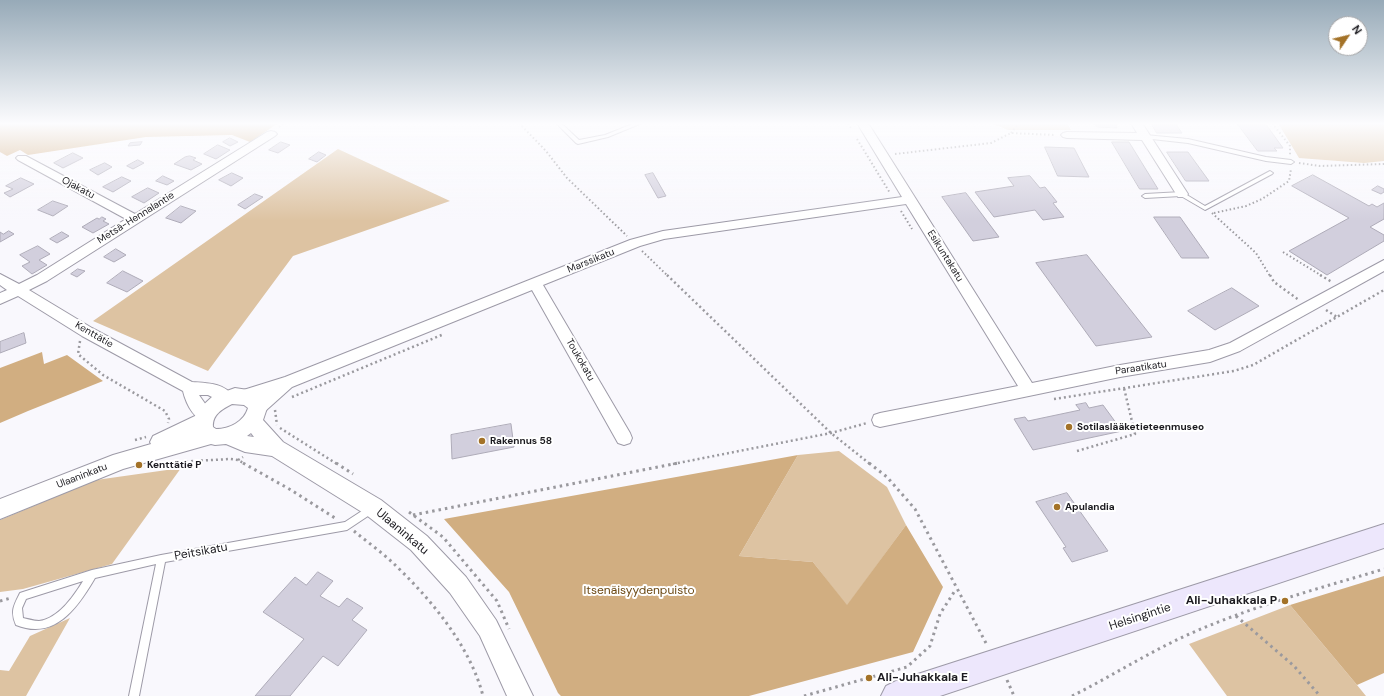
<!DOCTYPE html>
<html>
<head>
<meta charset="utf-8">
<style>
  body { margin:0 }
  #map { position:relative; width:1384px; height:696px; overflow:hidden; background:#f9f8fd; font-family:"DM Sans",sans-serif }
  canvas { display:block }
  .north { position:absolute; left:1328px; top:16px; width:40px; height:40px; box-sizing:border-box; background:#fff; border:1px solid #a4a4a6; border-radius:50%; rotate:55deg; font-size:11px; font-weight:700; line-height:16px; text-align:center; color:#1c1b20 }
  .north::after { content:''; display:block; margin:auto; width:14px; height:18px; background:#a37228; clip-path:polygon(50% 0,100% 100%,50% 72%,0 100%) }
</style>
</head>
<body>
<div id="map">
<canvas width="1384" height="696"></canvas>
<div class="north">N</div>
</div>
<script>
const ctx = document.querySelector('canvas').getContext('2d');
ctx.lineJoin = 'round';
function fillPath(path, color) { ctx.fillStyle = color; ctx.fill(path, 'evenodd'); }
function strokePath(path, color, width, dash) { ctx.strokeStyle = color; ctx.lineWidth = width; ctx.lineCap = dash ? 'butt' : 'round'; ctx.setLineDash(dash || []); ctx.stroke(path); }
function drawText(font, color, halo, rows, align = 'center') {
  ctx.font = font + ' "DM Sans",sans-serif'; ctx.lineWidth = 4; ctx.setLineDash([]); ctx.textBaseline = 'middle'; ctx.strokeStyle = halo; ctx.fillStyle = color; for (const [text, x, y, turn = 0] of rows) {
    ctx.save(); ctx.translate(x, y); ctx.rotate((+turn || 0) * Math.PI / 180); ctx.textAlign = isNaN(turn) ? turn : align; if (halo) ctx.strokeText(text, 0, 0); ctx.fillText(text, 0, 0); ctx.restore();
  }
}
fillPath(new Path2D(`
  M991,123H1067L1071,130H1008Z
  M1278,123H1384V161L1364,163L1299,158Z
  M338,149L450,201L293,256L208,371L93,321Z
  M839,451L887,487L906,525L847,606L813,562L739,556L798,455Z
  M181,468L112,564L23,589L0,592V520L96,480Z
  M1290,605L1357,685L1366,696H1227L1189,644Z
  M70,618L26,696H0V670L9,671L30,636Z`), '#ddc3a2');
fillPath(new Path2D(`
  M0,123H275L277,124L250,142L232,135L146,137L28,155L20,150L7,156L0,152Z
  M42,352L44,364L67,355L103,381L28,411L0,423V368Z
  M798,455L739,556L813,562L847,605L906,525L943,587L913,652L749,696H561L558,693L509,592L444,519Z
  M1384,576V673L1357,685L1290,605Z`), '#d1ae81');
const building = new Path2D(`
  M1091,123H1118V124H1115L1117,128L1097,127L1095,124Z
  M1151,123H1175L1182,133H1157Z
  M1237,123H1265L1283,148H1274L1277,151H1258Z
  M230,138L238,142L230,146L223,142Z
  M142,142L140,145L128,146L130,143Z
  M281,142L290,145L278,153L269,150Z
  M1112,142H1129L1158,189H1140Z
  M218,145L230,150L216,159L204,154Z
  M1045,147L1074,148L1089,177L1058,176Z
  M319,152L326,155L317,162L309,159Z
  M1167,152H1188L1209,181H1186Z
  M73,153L83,158L63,168L54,163Z
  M190,156L196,158L193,160L202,164L191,170L174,164L185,157Z
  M138,160L144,163L133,169L127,166Z
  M105,163L112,167L98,175L90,170Z
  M232,173L243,178L231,186L219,180Z
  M653,173L666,196L658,198L645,175Z
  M1313,175L1369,206L1372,204L1377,207L1384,203V219L1370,227L1384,235V241L1327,275L1289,251L1349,218L1292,186Z
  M163,176L174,181L167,185L156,181Z
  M1030,176L1040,188L1045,187L1057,202L1053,203L1064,217L1043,220L1035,210L994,217L975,192L1014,186L1008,178Z
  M122,177L131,181L113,192L103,187Z
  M21,178L34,184L10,197L4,193L13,189L6,186Z
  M1378,186L1384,189V192L1381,194L1372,190Z
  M148,188L159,193L144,203L132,197Z
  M966,193L999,237L973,241L942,197Z
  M255,194L263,197L245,209L238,205Z
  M53,201L68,206L53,216L38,210Z
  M181,206L196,211L181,223L166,218Z
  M102,217L106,219L103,221L109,224L93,233L82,227L97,218L99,219Z
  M1154,217H1180L1209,258H1182Z
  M9,231L14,234L0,242V232L3,234Z
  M62,232L69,236L57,243L50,239Z
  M38,246L50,254L39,260L47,265L32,274L22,266L30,262L20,255Z
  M116,249L126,255L114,262L104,257Z
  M1087,255L1152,337L1096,346L1036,263Z
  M78,269L85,271L77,277L71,274Z
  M123,271L143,281L127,292L107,283Z
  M1232,288L1259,306L1215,330L1188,311Z
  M24,333L26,343L0,353V342Z
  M1086,403L1089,408L1103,405L1122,431L1033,450L1014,419L1025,417L1028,421L1080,410L1076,405Z
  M511,424L514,447L452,459L451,435Z
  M1067,493L1108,551L1072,562L1063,548L1066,547L1036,502Z
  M318,572L333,581L320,596L339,607L347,598L363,608L352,620L367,630L338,666L323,656L290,696H255L304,639L263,612L295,577L306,585Z`);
fillPath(building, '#d2cfdd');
strokePath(building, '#aeabb8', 1);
const service = new Path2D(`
  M556,123H561L579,140L605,135L635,123H642L608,137L578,144L576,143Z
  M1145,135L1188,139L1266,157L1291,160L1294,162L1291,164L1266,161L1188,143L1143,138V136Z
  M1270,171L1273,173L1272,174L1205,210L1181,196L1145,198L1142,196L1145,194L1182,192L1205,206Z
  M371,505L374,506L375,509L374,512L347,530L165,562L139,696H129L156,564L95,578C78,607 55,641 16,625C10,611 14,605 20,593L23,592L92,570L161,555L345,522ZM83,581C74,596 58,619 39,621C34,621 28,619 23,618L22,608L26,599Z`);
const minor = new Path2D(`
  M857,123H868L1032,383L1120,365L1209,350L1230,343L1384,260V271L1240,351L1210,362L1120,377L880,427L874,425L872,420L874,415L880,413L1018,386L906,204L664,239L640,246L543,285L630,433L632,438L630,443L624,445L618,443L532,290L292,387L263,413L257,414L251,413L249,408L251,403L259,397L243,402L237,400L235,396L237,392L285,377L630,240L663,231L902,197Z
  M1131,123H1142L1188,194L1186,197H1178L1142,140L1067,138L1063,137L1061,135L1063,133L1067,132L1137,133Z
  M271,131L275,132L277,134L275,136L47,281L29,290L92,328L192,382C207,383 226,383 234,398L232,402L226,404L208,395H199L213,415L211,420C196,425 186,404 183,391L82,336L18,296L0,304V293L7,290L0,285V274L19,284L37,275L126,219L18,160L16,158L18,156H26L135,214L267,132Z`);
const tertiary = new Path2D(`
  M235,388L248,390L262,397L267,408L263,420L283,442L381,500L427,536L466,577L496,620L533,696H507L480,636L450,593L411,550L365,514L272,456L245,452L226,444L215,445L211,444L123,469L0,519V499L113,455L151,444L150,442L153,436L195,416L200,408L213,396ZM232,404L244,405L248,408C244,422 229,429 216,429L213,427C212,415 222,409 232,404ZM251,433L254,437L247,436Z`);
const secondary = new Path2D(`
  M1384,524V548L940,696H881L886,686L896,681Z`);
strokePath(service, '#9d9aa7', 2);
strokePath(minor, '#9d9aa7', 2);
strokePath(tertiary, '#9d9aa7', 2);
strokePath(secondary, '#9d9aa7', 2);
strokePath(new Path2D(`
  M519,123L546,151L567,178L627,236
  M848,123L852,130
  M1272,123L1290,146V155
  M279,127L284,123
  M1011,133L1019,123
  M857,139L890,193
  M895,154L991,143L1011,133L1055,135
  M1299,163L1320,166L1384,164
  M901,211L912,229
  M1212,213L1256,253L1270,276
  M1214,213L1246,206L1262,199L1289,181L1291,169
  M642,251L668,276
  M1283,252L1322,276`), '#9a999e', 2, [1.5, 2.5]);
strokePath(new Path2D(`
  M667,275L831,433L870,464
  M1270,275L1274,282L1299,300
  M1320,275L1332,282
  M1326,310L1337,317
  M80,341L78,354L103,375L165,411L169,419L168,423
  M292,397L444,334
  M1054,399L1234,371L1253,365L1384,290
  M275,410L277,425
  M280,428L337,464
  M135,440L146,437
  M1077,451L1135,434L1124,388
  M238,460L243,457
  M176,462L230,459L238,460L245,464
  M673,464L831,433L867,423`), '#9a999e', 2.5, [2, 3]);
strokePath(new Path2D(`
  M243,463L291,490L335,518
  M336,463L353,474
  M869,463L887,477L915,509L987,645
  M409,512L443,537L497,601L509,629
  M413,515L678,463
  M354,531C366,541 380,551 392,562C429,597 470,645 483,696
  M0,601L11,598
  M1236,616L1294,666L1320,696
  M1007,680L1014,696
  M804,696L907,667L930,646L940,614L956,589
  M1072,696C1110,677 1146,654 1185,636C1249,607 1317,589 1384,569`), '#9a999e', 3, [2.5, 4]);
fillPath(service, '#fff');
fillPath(minor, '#fff');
fillPath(tertiary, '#fff');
fillPath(secondary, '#ede7fc');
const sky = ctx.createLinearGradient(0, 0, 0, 221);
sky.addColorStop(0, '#97aab8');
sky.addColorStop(0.56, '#fcfcfe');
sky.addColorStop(1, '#fcfcfe00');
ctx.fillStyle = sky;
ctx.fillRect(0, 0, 1384, 221);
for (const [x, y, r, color] of [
  [1069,427,4,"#a37228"],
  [482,441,4,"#a37228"],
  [139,465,4,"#a37228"],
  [1057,507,4,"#a37228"],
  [1285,601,4,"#a37228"],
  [869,678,4,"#a37228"]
]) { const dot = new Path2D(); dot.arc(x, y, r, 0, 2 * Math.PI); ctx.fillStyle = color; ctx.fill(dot); strokePath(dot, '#fff', 1.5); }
drawText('10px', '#1c1b20', '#fff', [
  ["Ojakatu",78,188,28],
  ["Metsä-Hennalantie",136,218,-32],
  ["Esikuntakatu",945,256,58],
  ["Marssikatu",591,261,-22],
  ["Kenttätie",94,335,30],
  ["Toukokatu",580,360,60],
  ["Paraatikatu",1141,368,-8],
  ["Ulaaninkatu",82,476,-21]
]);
drawText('bold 10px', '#1c1b20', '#fff', [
  ["Sotilaslääketieteenmuseo",1077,427],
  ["Rakennus 58",490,441],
  ["Kenttätie P",147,465],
  ["Apulandia",1065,507]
], 'left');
drawText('12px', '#1c1b20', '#fff', [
  ["Ulaaninkatu",402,532,40],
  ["Peitsikatu",201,552,-10],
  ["Helsingintie",1140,617,-18]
]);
drawText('12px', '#6c4913', '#fff', [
  ["Itsenäisyydenpuisto",639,591]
]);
drawText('bold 12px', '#1c1b20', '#fff', [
  ["Ali-Juhakkala P",1277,601],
  ["Ali-Juhakkala E",877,678,"left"]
], 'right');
</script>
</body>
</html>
